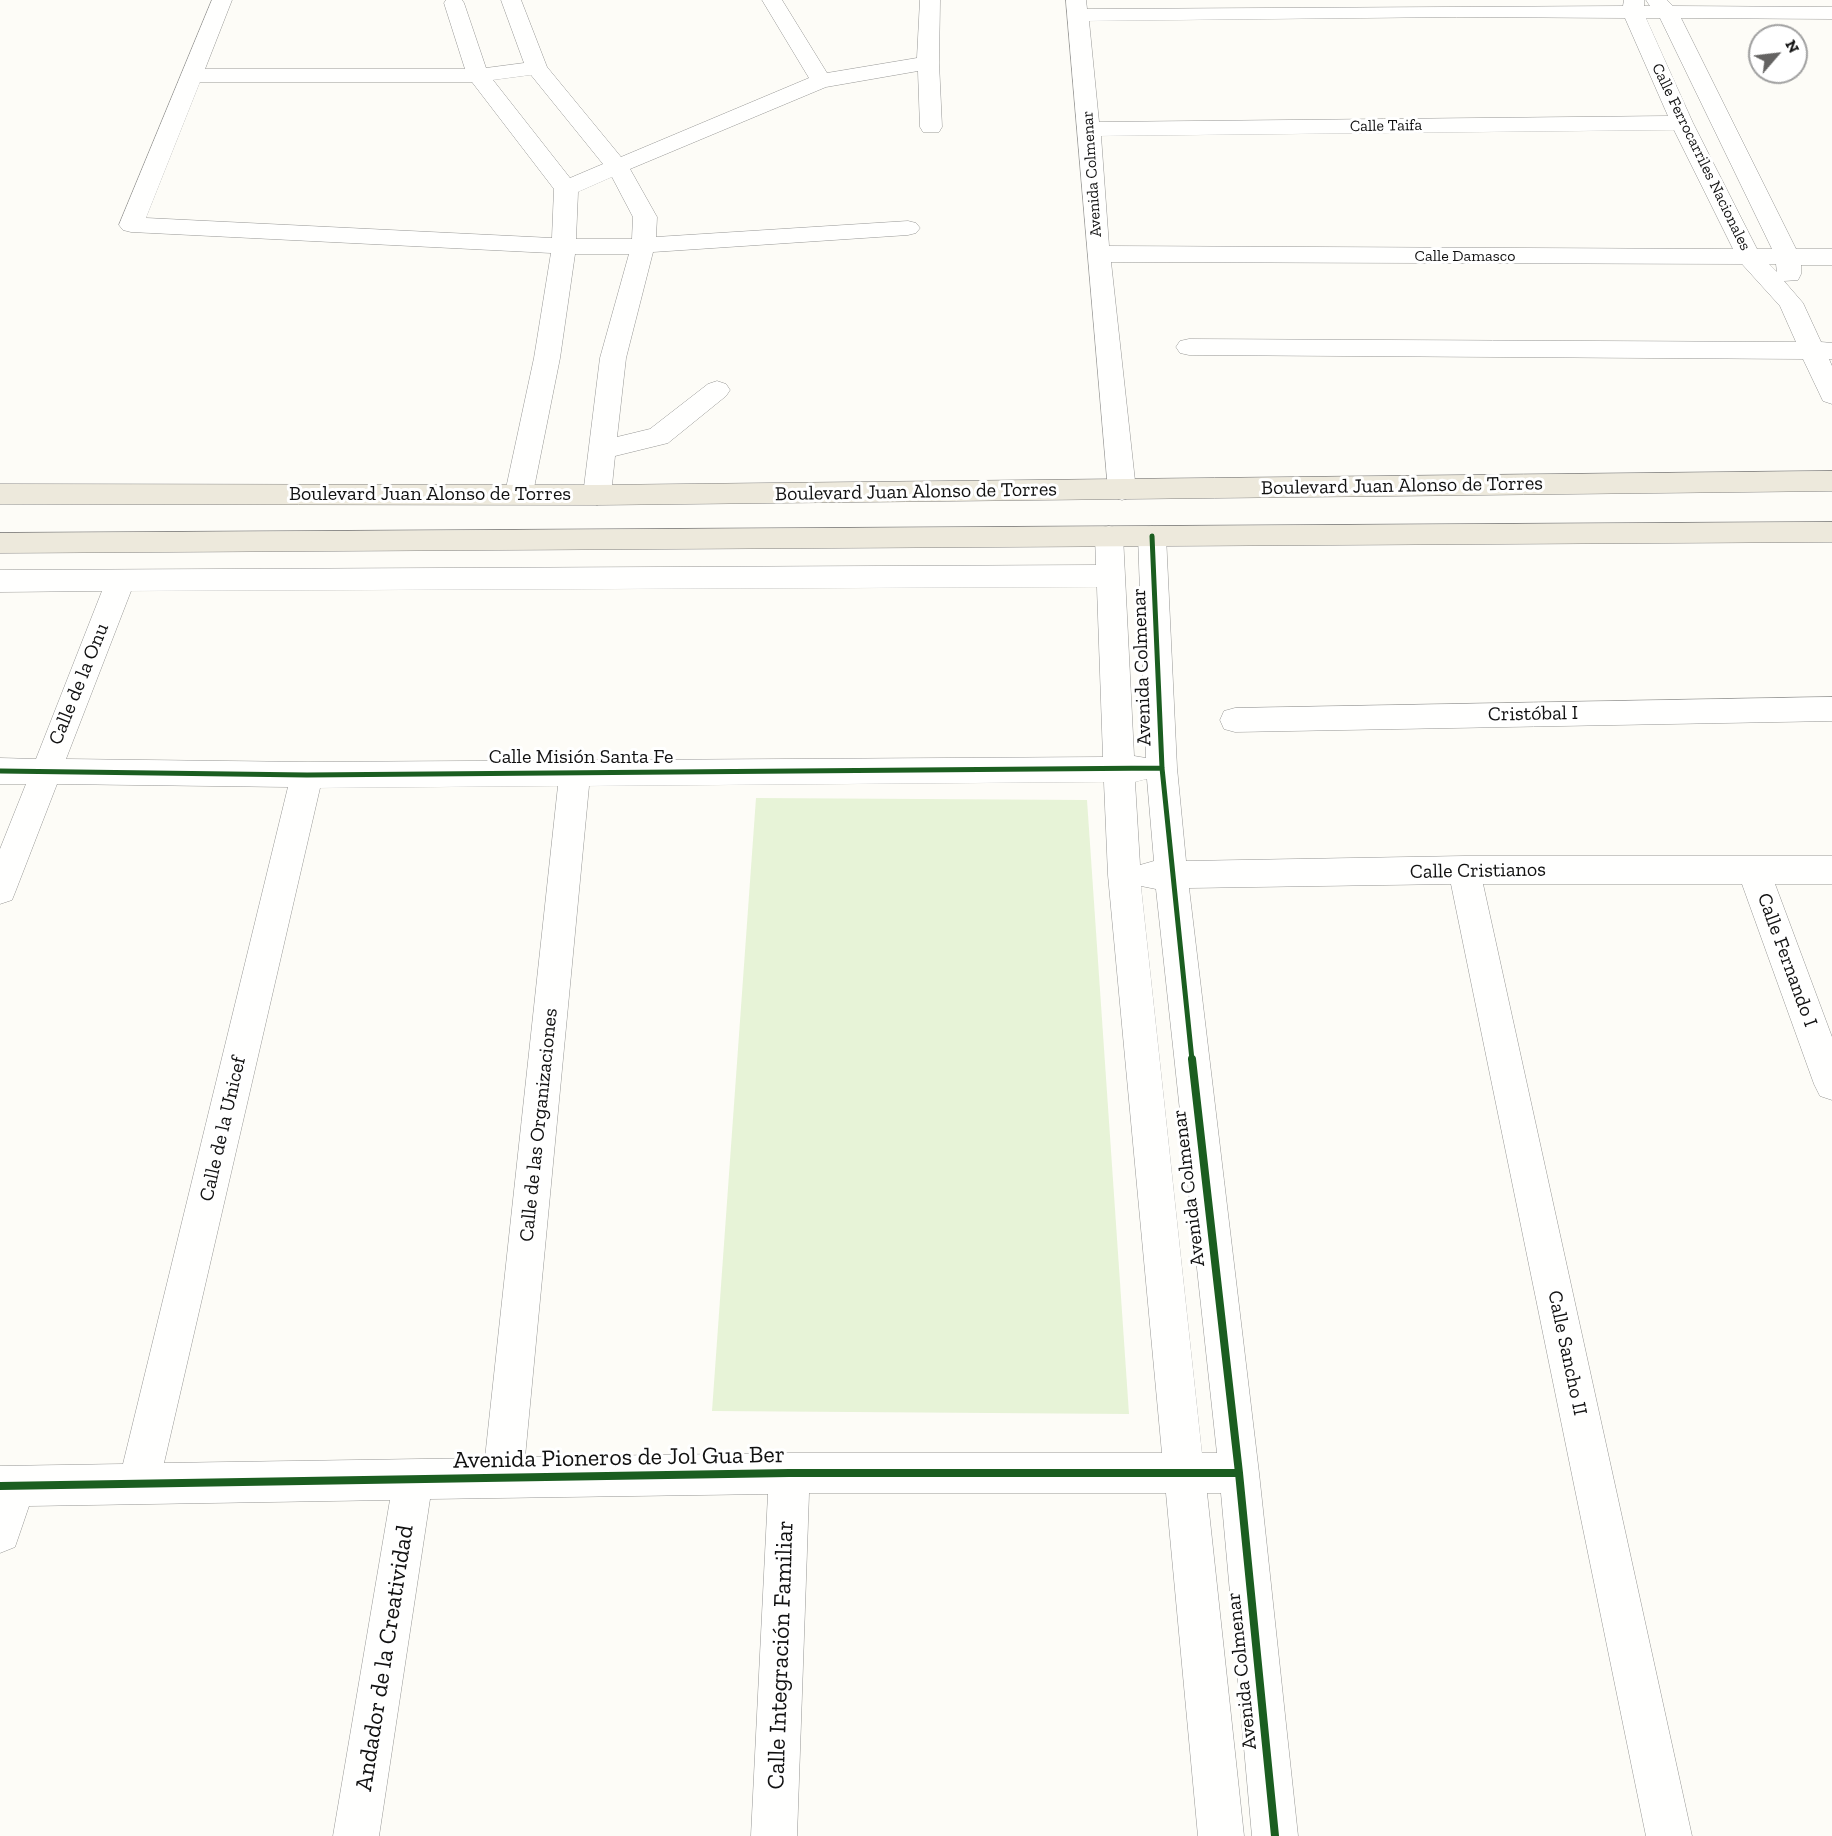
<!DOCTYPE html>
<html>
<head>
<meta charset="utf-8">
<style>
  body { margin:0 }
  #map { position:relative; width:1832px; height:1836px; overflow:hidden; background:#fdfcf7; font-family:"Zilla Slab",serif }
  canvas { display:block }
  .north { position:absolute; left:1748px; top:24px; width:60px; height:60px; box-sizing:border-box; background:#fff; border:2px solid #a0a0a0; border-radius:50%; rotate:62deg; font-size:16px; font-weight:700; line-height:24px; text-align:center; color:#111 }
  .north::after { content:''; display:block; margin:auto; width:21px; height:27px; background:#646362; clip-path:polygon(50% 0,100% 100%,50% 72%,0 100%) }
</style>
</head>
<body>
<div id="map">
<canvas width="1832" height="1836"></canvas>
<div class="north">N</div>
</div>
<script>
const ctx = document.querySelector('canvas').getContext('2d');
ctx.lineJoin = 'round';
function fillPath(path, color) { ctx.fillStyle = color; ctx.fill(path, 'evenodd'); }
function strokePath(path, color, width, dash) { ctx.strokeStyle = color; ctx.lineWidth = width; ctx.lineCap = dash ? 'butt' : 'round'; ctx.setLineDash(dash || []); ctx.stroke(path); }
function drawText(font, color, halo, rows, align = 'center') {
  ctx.font = font + ' "Zilla Slab",serif'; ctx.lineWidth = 6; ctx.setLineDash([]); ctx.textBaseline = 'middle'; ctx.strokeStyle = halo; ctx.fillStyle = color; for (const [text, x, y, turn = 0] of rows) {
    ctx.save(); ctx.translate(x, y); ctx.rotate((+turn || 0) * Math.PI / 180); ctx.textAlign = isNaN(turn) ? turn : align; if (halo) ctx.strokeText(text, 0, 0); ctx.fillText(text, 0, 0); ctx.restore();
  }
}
fillPath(new Path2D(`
  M756,798L1087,800L1129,1414L712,1411Z`), '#e7f3d7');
const minor = new Path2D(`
  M212,0H232L205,69H465L444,3L446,0H462L464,3L486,68L524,63L501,0H521L547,67L621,157L809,78L762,0H782L827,73L917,58L920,0H940L939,63L942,127L939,132H923L920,127L918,71L826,87L630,169L657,217L656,237L908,221L916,223L920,228L916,233L908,235L653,252L626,358L617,437L650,429L708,384L717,381L726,384L730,390L726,396L668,443L615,456L611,495L607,502L597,505L587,502L583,495L600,358L629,254H575L560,358L533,493L529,500L519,503L509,500L505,493L534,358L551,253L131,232L123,230L119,225ZM531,75L603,164L570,178L493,80ZM200,82H472L554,189L552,238L146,218ZM612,177L633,217L632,239H576L578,192Z
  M1066,0H1086L1087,9L1623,6L1624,0H1644V6H1650L1646,0H1667L1673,6L1832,7V19L1681,18L1796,249H1832V265H1801V274L1798,280L1784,281L1803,303L1821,342L1832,343V359H1829L1832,366V404L1823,401L1803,359L1189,355L1180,353L1176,347L1180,341L1189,339L1796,342L1780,306L1742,264L1111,262L1136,490L1132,497L1122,500L1112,497L1108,490ZM1457,17L1625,18L1668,116L1099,122L1089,21ZM1646,18H1660L1772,249H1757L1693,123ZM1674,130L1733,249L1109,246L1101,136ZM1769,264H1776L1777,272Z
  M1109,526L1119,529L1123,536L1134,756L1146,758L1138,536L1142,529L1152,526L1162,529L1166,536L1177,768L1186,861L1464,856H1832V884H1775L1832,1037V1100L1820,1096L1814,1084L1742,884H1483L1692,1836H1646L1451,884L1189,888L1259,1473L1298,1836H1252L1221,1493H1207L1244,1836H1198L1166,1493H809L797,1836H751L768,1494L430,1499L379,1836H333L390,1500L29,1506L15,1547L0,1553V1466L123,1464L288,787L57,784L16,890L12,900L0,904V849L26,784H0V758L36,759L102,591L0,592V570L1096,565L1095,536L1099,529ZM1097,587L1103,757L307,762L66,759L131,591ZM1147,779L1154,861L1140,865L1135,782ZM1104,782L1108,875L1162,1453H789L525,1457L589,786ZM558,786L485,1458L164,1463L320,788ZM1141,886L1156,889L1217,1453H1202Z
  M1832,697V721L1235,732L1224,729L1220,720L1224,711L1235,708Z`);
const major = new Path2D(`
  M1832,471V491L597,505L0,504V484L597,485Z
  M1832,522V542L0,553V533Z`);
strokePath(minor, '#979795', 1);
strokePath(major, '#858482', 1);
fillPath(minor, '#fffffe');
fillPath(major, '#ede9dc');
strokePath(new Path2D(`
  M1152,536L1162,768L1192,1060
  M0,771L307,775L1162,768`), '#1b5e20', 5);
strokePath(new Path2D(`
  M1192,1059L1239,1473L1275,1836
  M0,1486L789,1473H1239`), '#1b5e20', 8);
drawText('16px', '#111', '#fff', [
  ["Calle Taifa",1386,126,-1],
  ["Calle Ferrocarriles Nacionales",1701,157,64],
  ["Avenida Colmenar",1092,174,-94],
  ["Calle Damasco",1465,256]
]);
drawText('20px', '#111', '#fff', [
  ["Boulevard Juan Alonso de Torres",1402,486,-1],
  ["Boulevard Juan Alonso de Torres",916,492,-1],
  ["Boulevard Juan Alonso de Torres",430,494],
  ["Avenida Colmenar",1142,667,-92],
  ["Calle de la Onu",79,684,-68],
  ["Cristóbal I",1533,714,-1],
  ["Calle Misión Santa Fe",581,757],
  ["Calle Cristianos",1478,871,-1],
  ["Calle Fernando I",1787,960,70],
  ["Calle de las Organizaciones",539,1125,-84],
  ["Calle de la Unicef",223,1129,-77],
  ["Avenida Colmenar",1189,1188,-97],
  ["Calle Sancho II",1567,1353,78],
  ["Avenida Colmenar",1242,1671,-96]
]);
drawText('24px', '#111', '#fff', [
  ["Avenida Pioneros de Jol Gua Ber",619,1458,-1],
  ["Calle Integración Familiar",781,1655,-88],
  ["Andador de la Creatividad",385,1658,-81]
]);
</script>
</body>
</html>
